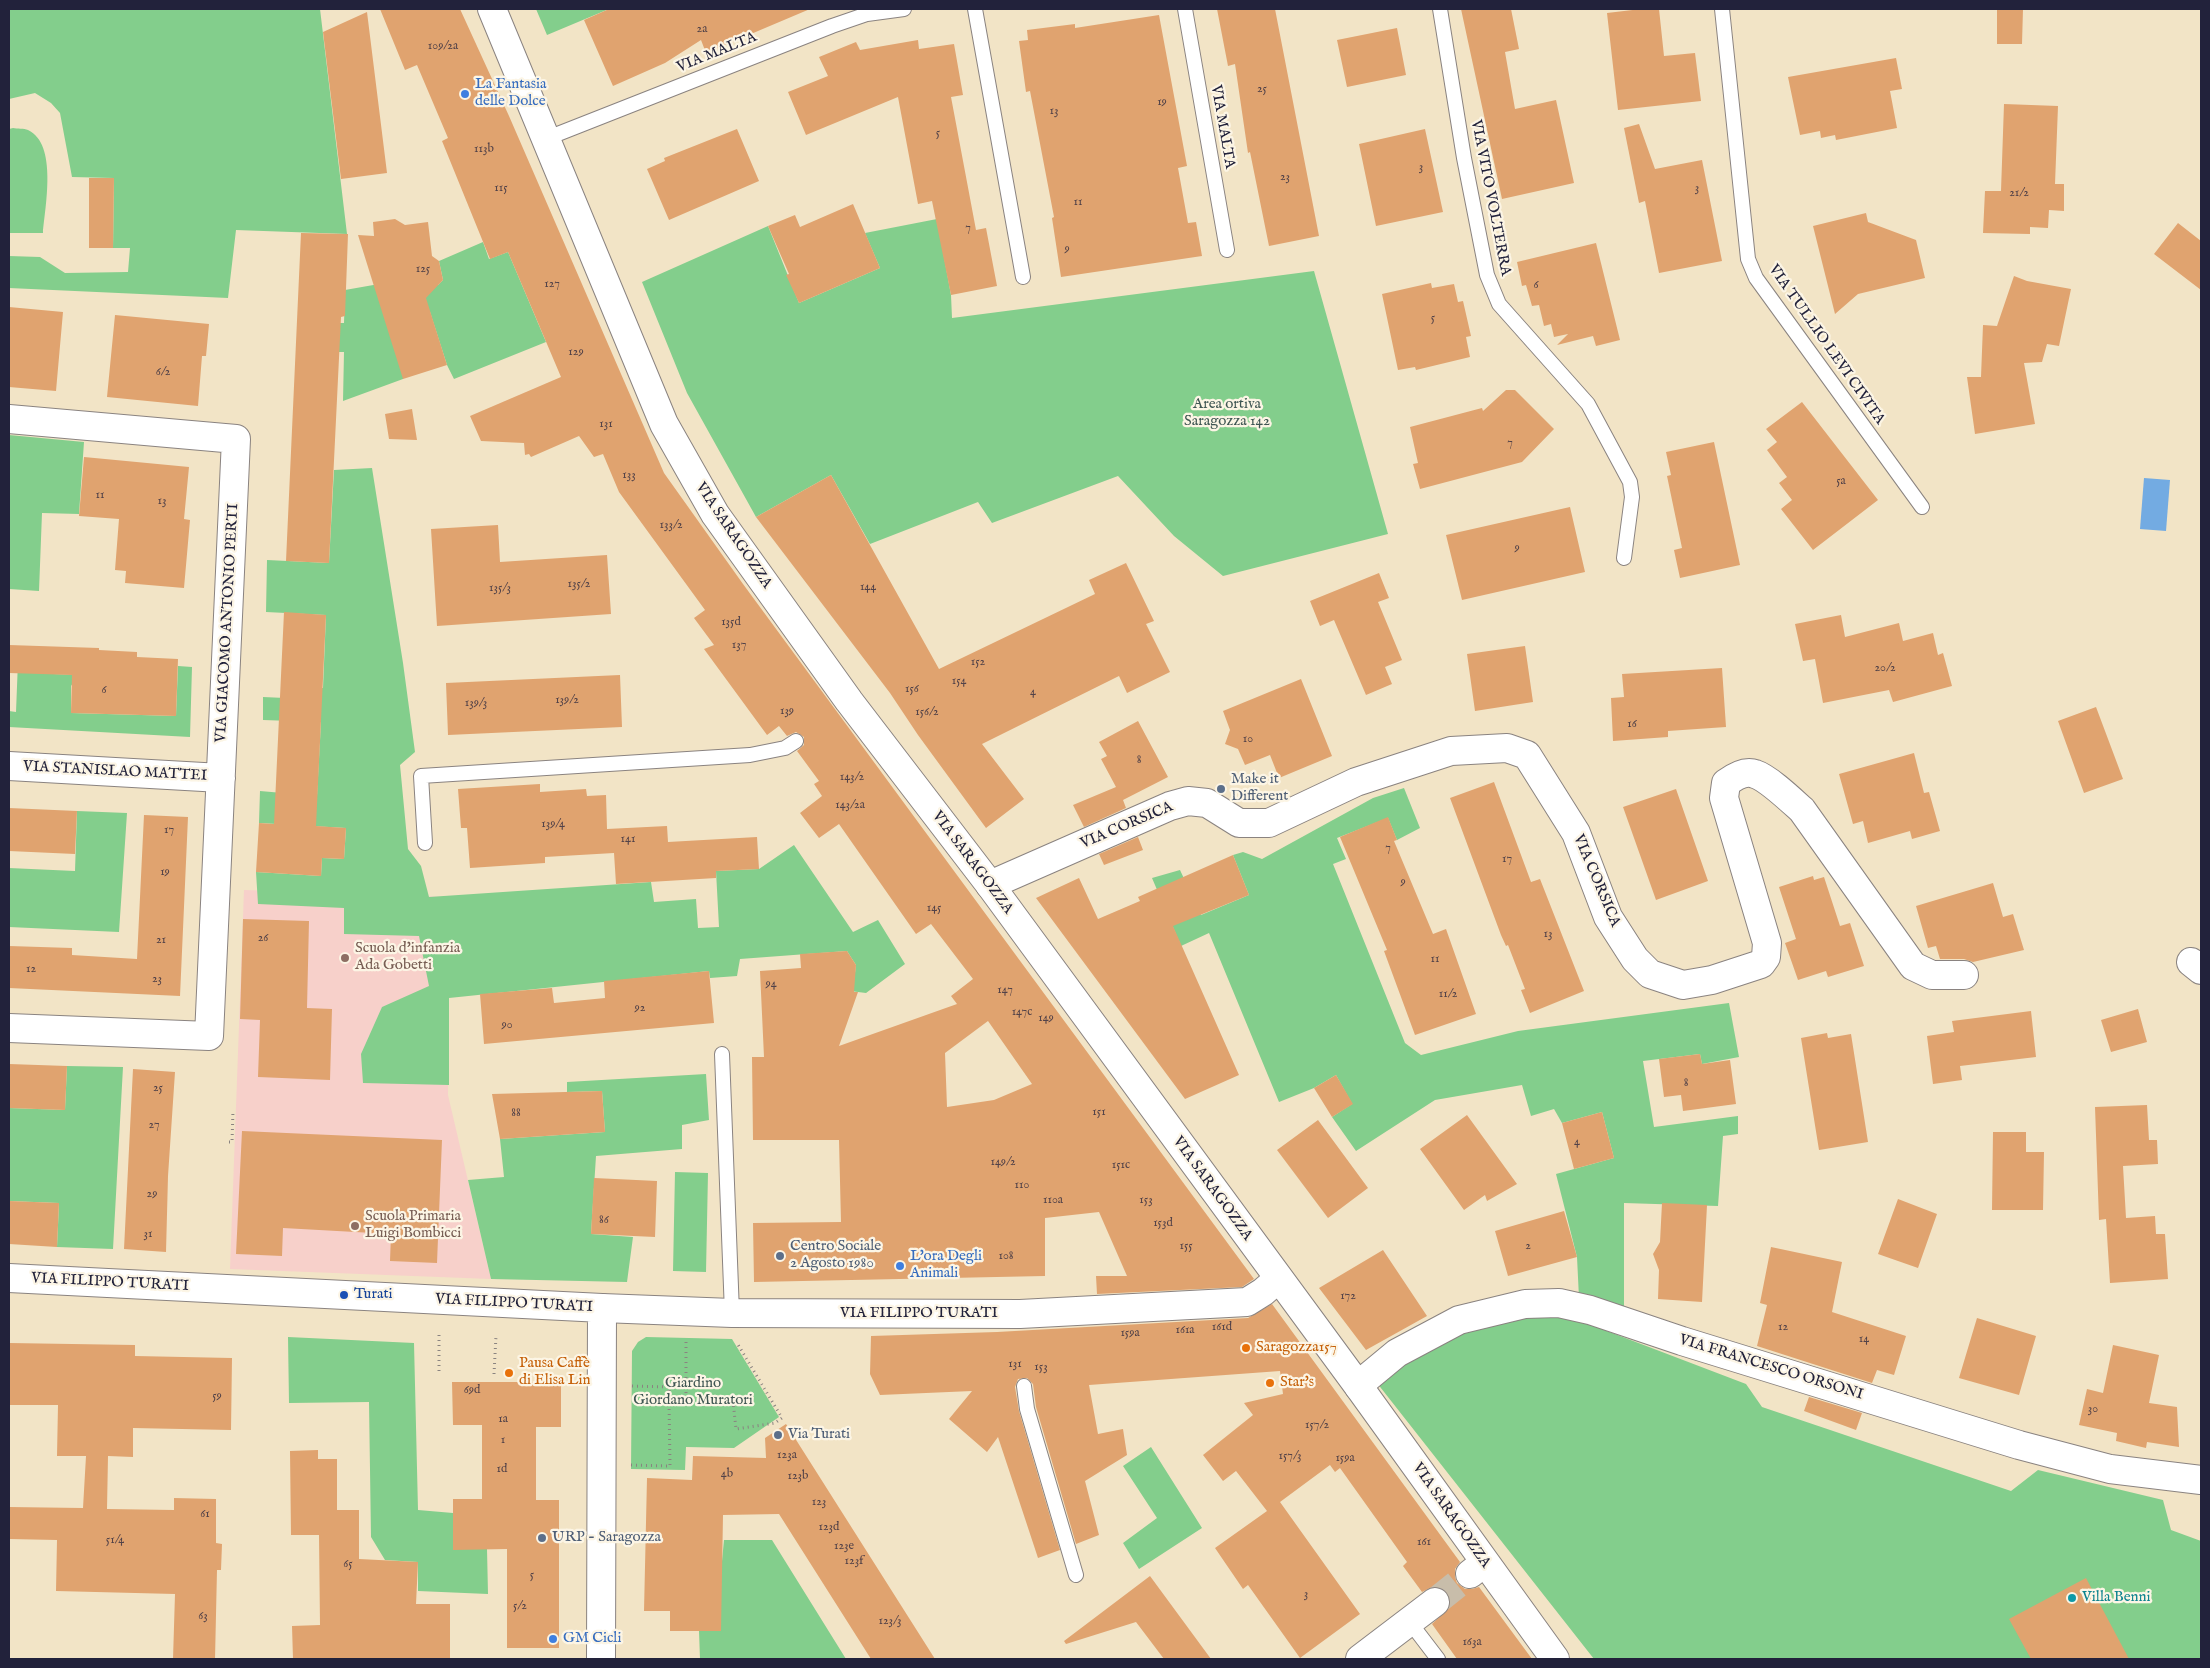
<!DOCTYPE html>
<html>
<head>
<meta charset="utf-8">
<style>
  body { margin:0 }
  #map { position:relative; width:2210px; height:1668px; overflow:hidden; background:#f2e4c6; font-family:"IM FELL English",serif }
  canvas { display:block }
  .frame { position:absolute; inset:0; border:10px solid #22223b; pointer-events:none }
</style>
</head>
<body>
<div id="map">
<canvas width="2210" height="1668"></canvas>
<div class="frame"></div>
</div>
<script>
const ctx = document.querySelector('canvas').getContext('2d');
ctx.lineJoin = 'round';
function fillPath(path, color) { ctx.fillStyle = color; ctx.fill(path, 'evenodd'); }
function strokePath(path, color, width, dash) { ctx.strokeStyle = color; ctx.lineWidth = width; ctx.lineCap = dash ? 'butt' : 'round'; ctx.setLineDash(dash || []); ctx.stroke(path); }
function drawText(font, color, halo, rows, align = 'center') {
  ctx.font = font + ' "IM FELL English",serif'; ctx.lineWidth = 4.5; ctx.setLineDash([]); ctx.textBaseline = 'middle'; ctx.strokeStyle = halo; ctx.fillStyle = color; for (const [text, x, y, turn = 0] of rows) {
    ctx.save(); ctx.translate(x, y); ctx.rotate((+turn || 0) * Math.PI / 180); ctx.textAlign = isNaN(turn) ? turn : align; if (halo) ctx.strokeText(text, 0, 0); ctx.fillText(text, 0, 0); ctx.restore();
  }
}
fillPath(new Path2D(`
  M244,890L449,897L448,1095L491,1279L230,1269Z`), '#f7d0ca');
fillPath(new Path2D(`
  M9,9H320L347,234L236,230L228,298L9,288V256L40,257L65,273L128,272L130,248H113L114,178L72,177L60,113L51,103L35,93L9,99Z
  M536,9H609L547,35Z
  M13,128C17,129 24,128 28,130C58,144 45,207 43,233H9V129Z
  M937,219L951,295L952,318L1314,271L1388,534L1223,576L1174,536L1118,476L992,523L978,502L870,544L831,475L756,517L687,393L642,282L768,226L799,303L880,268L865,233Z
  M483,242L489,259L508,252L546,342L454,379L447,365L430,312L403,379L343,401L344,352H334L335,323H344L345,290L379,284L438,285L443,280L439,261Z
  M9,435L84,442L79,514L42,513L39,591L9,589Z
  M372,468L403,663L415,752L400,765L408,849L421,866L429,897L651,882L654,902L696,899L698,928L719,927L716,871L759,869L794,845L853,932L878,920L905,964L866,993L850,991V974L855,973L856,965L847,951L740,959L737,976L710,978L709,971L449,998V1085L363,1083L361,1054L382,1007L429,986L419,936L344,934V908L258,904L256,872L321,876L322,858L344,859L346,828L259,823L260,791L317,796L321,722L263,720V697L307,699L306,688H323L326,615L266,612L267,560L329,563L334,470Z
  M18,661L53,674L78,675L71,686V713L176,716L178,666L192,667L190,737L9,727V711L16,712Z
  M1404,788L1420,828L1397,840L1388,818L1337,838L1346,859L1333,864L1405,1043L1421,1055L1518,1031L1729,1003L1739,1057L1702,1064L1700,1054L1643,1061L1654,1127L1738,1116V1134L1723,1136L1718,1206L1624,1203V1308L1579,1298L1577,1257L1556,1174L1614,1158L1602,1112L1562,1123L1554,1109L1531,1116L1522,1085L1435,1100L1356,1151L1332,1117L1352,1104L1336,1075L1314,1088L1279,1102L1209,933L1181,946L1152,878L1180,870L1201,915L1249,895L1233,855L1243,852L1262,859L1373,798Z
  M77,811L127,813L119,932L9,927V868L75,871Z
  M67,1066L123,1067L113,1249L57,1247L59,1203L9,1201V1108L65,1110Z
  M706,1074L709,1120L682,1125V1149L596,1156L591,1234L633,1237L627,1282L491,1279L468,1180L504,1177L500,1139L605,1132L602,1091L567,1092V1082Z
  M675,1172L708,1173L706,1272L673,1271Z
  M1544,1314L1586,1323L1746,1384L1762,1407L2011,1491L2038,1470L2163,1500L2171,1530L2201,1541V1659H1594L1377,1383C1394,1372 1411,1357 1429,1348C1465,1330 1503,1321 1544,1314Z
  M288,1337L414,1343L418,1510L453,1513V1549H487L488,1594L418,1591V1562L385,1560L371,1537L369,1402L289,1403Z
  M646,1337L732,1339L779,1417L734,1448L686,1447L685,1470L631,1469L632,1351L638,1342Z
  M1151,1447L1202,1528L1139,1569L1123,1543L1157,1518L1123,1466Z
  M724,1540H772L846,1659H700L699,1631L722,1561Z`), '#83ce8c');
fillPath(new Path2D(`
  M2144,478L2170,480L2166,531L2140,529Z`), '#73abe2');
fillPath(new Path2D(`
  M380,9H460L509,116L664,473L743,584L1254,1279L1242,1287L1097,1294L1096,1276H1127L1099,1212L1045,1218V1276L754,1282L753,1223L841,1222L839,1140H753L752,1057H764L760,971L801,968L800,954L847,951L856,965L854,992H858L839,1046L957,1004L951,996L973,979L931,924L916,934L839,824L819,838L800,813L822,796L814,784L819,781L797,751L804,745V737L796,732L787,736L779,726L767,735L704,649L714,645L694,618L705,610L619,492L603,454L594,457L579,436L531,457L529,454L525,455L524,443L481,441L470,416L561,377L508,252L490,259L442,141L448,138L417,65L405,70ZM988,1021L1032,1084L994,1100L947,1107L945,1053Z
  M609,9H810L706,53L701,40L665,63L613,86L584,20Z
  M1217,9H1275L1319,236L1269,246L1250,152L1248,153L1235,64L1228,66Z
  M1461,9H1511L1519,49L1505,52L1515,109L1556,100L1574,183L1502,199Z
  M1641,9H1659L1664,56L1695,53L1701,101L1618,110L1607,13Z
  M1997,9H2023L2022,44H1997Z
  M367,12L387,173L341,179L323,32Z
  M1159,15L1187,166L1178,168L1188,223L1196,222L1202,256L1061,277L1052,218L1054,217L1030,91L1026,92L1019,41L1028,40L1027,30L1075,24V28Z
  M1397,28L1406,75L1347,87L1337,40Z
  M918,40L919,49L954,44L963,95L951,97L976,230L986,228L997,286L951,295L932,201L918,204L898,97L806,135L788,92L828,76L819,57L856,42L860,50Z
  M1896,58L1902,89L1890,91L1897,128L1836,140L1835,135L1821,138L1820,131L1800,135L1788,77Z
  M2004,104L2058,106L2055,184H2064V211L2049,210L2048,228L2030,227V234L1983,233L1985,191H2001Z
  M1639,124L1655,169L1702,160L1722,261L1659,273L1645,201L1639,203L1624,128Z
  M737,129L759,181L669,220L647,169L665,161L664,158Z
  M1425,129L1443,212L1376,226L1359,144Z
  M89,178H114L113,248H89Z
  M853,204L880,268L799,303L786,275L789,274L768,226L795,215L800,227Z
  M1866,213L1868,222L1916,240L1925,278L1858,294L1835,314L1813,226Z
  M395,219L405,225L428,222L432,256L439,261L443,280L426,298L447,365L403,379L358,235L374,236L373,222Z
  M2178,223L2201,241V290L2154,254Z
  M301,233L348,234L345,316L341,317L329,563L286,561Z
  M1596,243L1620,340L1596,346L1593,336L1557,345L1568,334L1554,337L1551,324L1544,326L1539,305L1532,306L1526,285L1522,286L1517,262Z
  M2014,276L2027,281L2071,289L2059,346L2047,344L2042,362L2024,363L2035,424L1975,434L1967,377H1981L1983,325L1997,326Z
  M1431,283L1432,288L1454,284L1458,302L1463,301L1471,336L1466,337L1470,357L1416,370L1415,367L1398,370L1382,294Z
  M9,307L63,312L56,391L9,387Z
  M115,315L209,324L206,356H202L198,406L107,397Z
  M1506,390H1515L1554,429L1522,462L1420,489L1413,464L1418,463L1410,427L1482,408L1483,411Z
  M1802,402L1878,500L1813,550L1781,509L1792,500L1779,483L1787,477L1767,450L1777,442L1766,429Z
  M412,409L417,440L389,439L385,414Z
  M1714,442L1740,565L1680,578L1674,550L1682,548L1667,476L1671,475L1666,452Z
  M84,457L189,467L184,519L190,520L184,588L125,583L126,571L115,570L119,519L79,516Z
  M831,475L939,669L1095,594L1089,580L1126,563L1154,621L1146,624L1170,672L1127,693L1119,676L982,744L1024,799L986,828L918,735L890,693L756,517Z
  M1570,507L1585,572L1462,600L1446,535Z
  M498,525L500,562L607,555L611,614L437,626L431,529Z
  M1379,573L1389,598L1378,602L1402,660L1385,667L1392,684L1366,695L1334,620L1320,626L1310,601Z
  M284,612L326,615L316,826L346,828L344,859L322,858L321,876L256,872L259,823L274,824Z
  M1841,615L1845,637L1899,623L1903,641L1933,633L1938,655L1943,653L1952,686L1893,702L1889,690L1823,703L1815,659L1803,661L1795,624Z
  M9,645L99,648V650L137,652V657L178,659L176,716L71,713L72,675L9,673Z
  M1525,646L1533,702L1475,711L1467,654Z
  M1722,668L1726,727L1668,731V737L1613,741L1611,698L1624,697L1622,674Z
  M620,675L622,727L448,735L446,683Z
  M1301,679L1332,756L1279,778L1270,755L1245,765L1238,749L1225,744L1230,730L1223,711Z
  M2096,707L2123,779L2084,793L2058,721Z
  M1138,721L1168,777L1123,800L1126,808L1084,827L1073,805L1116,787L1101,759L1107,756L1099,742Z
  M1914,753L1924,793L1929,792L1940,831L1912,839L1910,831L1868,843L1863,821L1853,824L1839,774Z
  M1494,782L1531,882L1540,879L1584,991L1530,1013L1521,990L1525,989L1508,945L1506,946L1501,935L1450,798Z
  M540,784V792L586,789L587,796L606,795L607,829L667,826L668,842L757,837L759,869L716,871V878L616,884L614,853L545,857V863L470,868L467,828H461L458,789Z
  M1676,789L1708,881L1656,900L1623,807Z
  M9,808L77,811L75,854L9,851Z
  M144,815L188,817L180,996L9,988V946L72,948V955L137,959Z
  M1388,817L1397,840L1394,841L1433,934L1446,929L1476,1014L1415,1035L1384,951L1387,950L1340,837Z
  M1138,837L1143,850L1104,865L1099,854Z
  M1233,855L1249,895L1173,926L1239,1075L1185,1099L1036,898L1079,878L1098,919L1140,901L1138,897Z
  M1813,876L1814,880L1824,877L1840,926L1850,923L1864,966L1828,977L1826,971L1798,980L1785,943L1796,939L1779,887Z
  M1993,883L2003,917L2013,914L2024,950L1973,962L1964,959H1940L1936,946L1928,948L1916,906Z
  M243,919L309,921L307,1008L332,1009L330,1080L258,1077L260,1020L240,1019Z
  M709,971L714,1023L484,1044L480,994L552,988L554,1003L605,998L604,981Z
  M2138,1009L2147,1042L2111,1052L2101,1020Z
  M2031,1011L2036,1057L1960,1066L1962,1080L1933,1084L1927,1036L1954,1032L1952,1021Z
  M1827,1033L1828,1038L1851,1034L1868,1142L1819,1150L1801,1038Z
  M1700,1054L1702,1064L1730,1060L1736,1104L1683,1111L1681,1095L1664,1097L1659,1059Z
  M9,1064L67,1066L65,1110L9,1108Z
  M133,1069L175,1072L168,1176L166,1252L124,1249Z
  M1336,1075L1353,1104L1332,1117L1314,1088Z
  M602,1091L605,1132L500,1139L492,1094Z
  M2147,1105L2149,1140H2157L2158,1164L2123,1166L2126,1218L2155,1216L2156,1234H2165L2168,1279L2110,1283L2106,1219L2099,1220L2095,1107Z
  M1602,1112L1614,1158L1574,1169L1562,1123Z
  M1467,1115L1517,1184L1487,1201L1485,1195L1464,1210L1420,1149Z
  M1318,1120L1368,1188L1328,1218L1277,1150Z
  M242,1131L442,1140L437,1263L390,1261L391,1234L283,1228L282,1256L236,1254Z
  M1993,1132H2026V1152H2044L2043,1210H1992Z
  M594,1178L657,1181L655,1237L591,1234Z
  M1898,1199L1937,1214L1918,1268L1878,1254Z
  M9,1201L59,1203L57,1247L9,1244Z
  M1662,1203L1707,1205L1702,1302L1658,1299L1659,1270L1653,1254L1660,1242Z
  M1564,1211L1577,1257L1508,1276L1495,1231Z
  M1771,1247L1842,1262L1832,1312L1906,1336L1894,1375L1877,1370L1872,1383L1757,1346L1767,1305L1760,1303Z
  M1383,1250L1427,1316L1366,1350L1319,1288Z
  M1272,1304L1460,1562L1455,1569V1577L1457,1583L1465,1589H1472L1479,1587L1532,1659H1457L1432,1624L1449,1608L1450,1601L1448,1593L1441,1588L1434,1586L1422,1592L1403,1566L1407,1562L1340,1468L1335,1472L1330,1465L1280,1502L1360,1614L1300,1658L1248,1585L1243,1589L1215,1548L1267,1511L1236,1471L1223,1481L1203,1455L1253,1415L1244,1403L1283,1394L1280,1371L1089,1385L1098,1434L1123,1429L1127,1455L1085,1481L1099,1535L1076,1544L1036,1407L1033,1384L1027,1378L1018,1379L1015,1387L1019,1411L1060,1550L1038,1558L998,1437L987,1452L949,1419L972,1391L880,1395L870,1374L871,1336L997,1332L1248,1318Z
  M1977,1318L2036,1336L2019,1395L1959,1378Z
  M9,1343L135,1345V1356L232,1358L231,1430L133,1428V1457L108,1456L107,1509L174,1510V1498L216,1499V1543L222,1544L221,1570H217L215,1659H173L175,1594L56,1591L57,1540L9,1539V1507L83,1508L86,1456H57L58,1405H9Z
  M2113,1345L2159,1355L2149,1403L2177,1407L2179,1447L2147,1442L2146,1448L2116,1441L2117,1433L2079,1425L2087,1389L2103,1393Z
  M452,1382H561V1427H536V1500H559V1648H507V1549L453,1550V1499H482V1425H453Z
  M1809,1397L1862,1413L1856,1430L1804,1411Z
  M786,1424L935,1659H871L779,1514L723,1515L721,1631H670V1611H644L647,1478L692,1480L693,1456L766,1458L765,1438Z
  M318,1450V1459H337V1510H359V1559L418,1562L416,1604H450V1659H293L292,1626L320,1625L319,1535H291L290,1451Z
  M1150,1576L1211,1659H1164L1136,1622L1066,1644L1064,1641Z
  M2086,1578L2129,1659H2031L2009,1619Z`), '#e0a36f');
strokePath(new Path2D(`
  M1435,1602L1470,1574`), '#c8bdaa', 28, [28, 14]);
const service = new Path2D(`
  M975,9L1023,277
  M1185,9L1227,250
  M1440,9L1464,158L1487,275L1499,304L1588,404L1630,482L1632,497L1624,558
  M1722,9L1748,259L1756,278L1922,507
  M545,139L832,26L867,14L904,9
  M425,843L421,776L750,755L785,748L796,741
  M722,1054L732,1313
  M1024,1386L1027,1409L1076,1575
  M1409,1621L1438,1659`);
const minor = new Path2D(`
  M9,419L236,439L209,1036L9,1028
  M9,766L221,778
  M990,885L1170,806L1188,801L1207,803L1239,823H1269L1356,782L1451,751L1507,748L1527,755L1576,833L1608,917L1635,959L1650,974L1683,985L1712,980L1761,964L1766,957L1767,943L1724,798L1726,783C1734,777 1745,770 1755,774C1768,778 1792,801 1802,810L1913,966L1932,975H1964
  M2191,962L2201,970
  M602,1308L732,1313L1020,1314L1247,1302L1263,1292L1278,1279
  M1359,1387L1368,1377L1397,1353L1459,1320L1525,1304L1559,1303L1590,1310L1682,1341L2019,1445L2110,1469L2201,1480
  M1470,1574L1484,1563
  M1360,1659L1435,1602`);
const tertiary = new Path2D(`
  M9,1278L602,1308L601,1659`);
const primary = new Path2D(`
  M492,9L664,424L715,514L849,701L990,885L1359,1387L1555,1659`);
strokePath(service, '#8a8380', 16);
strokePath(minor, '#8a8380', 30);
strokePath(tertiary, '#8a8380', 30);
strokePath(primary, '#8a8380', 30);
strokePath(new Path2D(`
  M229,1142H232L233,1110
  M439,1335V1372
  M686,1342V1401
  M494,1374L496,1336
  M632,1386L669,1387V1401H733L736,1429L775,1423L782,1418L737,1343
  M631,1465L670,1466L669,1401`), '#8a8380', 3, [1, 4]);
strokePath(service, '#fff', 14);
strokePath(minor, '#fff', 28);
strokePath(tertiary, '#fff', 28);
strokePath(primary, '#fff', 28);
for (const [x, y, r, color] of [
  [465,94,5,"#3f7fe0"],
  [1221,789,5,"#5c6f8a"],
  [345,958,5,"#8d6e63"],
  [355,1226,5,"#8d6e63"],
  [780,1256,5,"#5c6f8a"],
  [900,1266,5,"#3f7fe0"],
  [344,1295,5,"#1a4fb4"],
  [1246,1348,5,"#e8710a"],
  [509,1373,5,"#e8710a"],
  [1270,1383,5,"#e8710a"],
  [778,1435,5,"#5c6f8a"],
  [542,1538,5,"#5c6f8a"],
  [2072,1598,5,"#0f9aa8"],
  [553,1639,5,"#3f7fe0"]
]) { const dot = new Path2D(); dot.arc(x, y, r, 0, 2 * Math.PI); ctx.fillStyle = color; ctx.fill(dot); strokePath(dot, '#fcf5e5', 2); }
drawText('12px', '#524248', null, [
  ["2a",702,30],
  ["109/2a",443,47],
  ["25",1262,90],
  ["19",1162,103],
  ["13",1054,112],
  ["5",938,134],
  ["113b",484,150],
  ["3",1421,168],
  ["23",1285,178],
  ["115",501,189],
  ["3",1697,189],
  ["21/2",2019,194],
  ["11",1078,203],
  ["7",968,229],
  ["9",1067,250],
  ["125",423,270],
  ["127",552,285],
  ["6",1536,286],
  ["5",1433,319],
  ["129",576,353],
  ["6/2",163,373],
  ["131",606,425],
  ["7",1510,444],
  ["133",629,476],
  ["5a",1841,482],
  ["11",100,496],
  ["13",162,502],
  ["133/2",671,526],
  ["9",1517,549],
  ["135/2",579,585],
  ["144",868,588],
  ["135/3",500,589],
  ["135d",731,623],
  ["137",739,646],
  ["152",978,663],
  ["20/2",1885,669],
  ["154",959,682],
  ["156",912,690],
  ["6",104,691],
  ["4",1033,693],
  ["139/2",567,701],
  ["139/3",476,704],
  ["139",787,712],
  ["156/2",927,713],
  ["16",1632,725],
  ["10",1248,740],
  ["8",1139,761],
  ["143/2",852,778],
  ["143/2a",850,806],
  ["139/4",553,825],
  ["17",169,831],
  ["141",628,840],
  ["7",1388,849],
  ["17",1507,860],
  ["19",165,873],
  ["9",1403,883],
  ["145",934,909],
  ["13",1548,935],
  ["26",263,939],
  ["21",161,941],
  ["11",1435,960],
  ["12",31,970],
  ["23",157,980],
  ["94",771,985],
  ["147",1005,991],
  ["11/2",1448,995],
  ["92",640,1009],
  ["147c",1022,1013],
  ["149",1046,1019],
  ["90",507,1026],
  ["8",1686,1084],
  ["25",158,1089],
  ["151",1099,1113],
  ["88",516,1114],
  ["27",154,1126],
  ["4",1577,1143],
  ["149/2",1003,1163],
  ["151c",1121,1166],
  ["110",1022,1186],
  ["29",152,1195],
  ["110a",1053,1201],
  ["153",1146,1201],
  ["86",604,1221],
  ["153d",1163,1224],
  ["31",148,1235],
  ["155",1186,1247],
  ["2",1528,1247],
  ["108",1006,1257],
  ["172",1348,1297],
  ["161d",1222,1328],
  ["12",1783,1328],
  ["161a",1185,1331],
  ["159a",1130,1334],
  ["14",1864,1340],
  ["131",1015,1365],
  ["153",1041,1368],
  ["69d",472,1391],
  ["59",217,1397],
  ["30",2093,1410],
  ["1a",503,1420],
  ["157/2",1317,1426],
  ["1",503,1441],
  ["123a",787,1456],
  ["157/3",1290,1457],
  ["159a",1345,1459],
  ["1d",502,1470],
  ["4b",727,1475],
  ["123b",798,1477],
  ["123",819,1503],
  ["61",205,1515],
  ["123d",829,1528],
  ["51/4",115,1541],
  ["161",1424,1543],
  ["123e",844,1547],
  ["123f",854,1562],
  ["65",348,1565],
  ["5",532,1576],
  ["3",1306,1595],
  ["5/2",520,1607],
  ["63",203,1617],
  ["123/3",890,1622],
  ["163a",1472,1643]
]);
drawText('15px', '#22223b', '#fcf5e5', [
  ["VIA MALTA",717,53,-22],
  ["VIA MALTA",1222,127,80],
  ["VIA VITO VOLTERRA",1490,198,79],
  ["VIA TULLIO LEVI CIVITA",1826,345,55],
  ["VIA SARAGOZZA",733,536,56],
  ["VIA GIACOMO ANTONIO PERTI",228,623,-87],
  ["VIA STANISLAO MATTEI",115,772,3],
  ["VIA CORSICA",1127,826,-23],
  ["VIA SARAGOZZA",972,863,53],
  ["VIA CORSICA",1596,881,67],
  ["VIA SARAGOZZA",1212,1189,54],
  ["VIA FILIPPO TURATI",110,1283,3],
  ["VIA FILIPPO TURATI",514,1304,3],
  ["VIA FILIPPO TURATI",919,1314],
  ["VIA FRANCESCO ORSONI",1771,1368,17],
  ["VIA SARAGOZZA",1451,1516,55]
]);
drawText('15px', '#366cbe', '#fcf5e5', [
  ["La Fantasia",475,85],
  ["delle Dolce",475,102],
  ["L'ora Degli",910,1257],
  ["Animali",910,1274],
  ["GM Cicli",563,1639]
], 'left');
drawText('15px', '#3f5653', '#fcf5e5', [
  ["Area ortiva",1227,405],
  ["Saragozza 142",1227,422],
  ["Giardino",693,1384],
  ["Giordano Muratori",693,1401]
]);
drawText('15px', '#4e5e75', '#fcf5e5', [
  ["Make it",1231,780],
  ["Different",1231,797],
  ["Centro Sociale",790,1247],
  ["2 Agosto 1980",790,1264],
  ["Via Turati",788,1435],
  ["URP - Saragozza",552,1538]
], 'left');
drawText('15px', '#785e54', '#fcf5e5', [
  ["Scuola d'infanzia",355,949],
  ["Ada Gobetti",355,966],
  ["Scuola Primaria",365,1217],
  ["Luigi Bombicci",365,1234]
], 'left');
drawText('15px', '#164399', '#fcf5e5', [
  ["Turati",354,1295]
], 'left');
drawText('15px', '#c56008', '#fcf5e5', [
  ["Saragozza157",1256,1348],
  ["Pausa Caffè",519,1364],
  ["di Elisa Lin",519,1381],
  ["Star's",1280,1383]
], 'left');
drawText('15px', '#0d838f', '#fcf5e5', [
  ["Villa Benni",2082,1598]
], 'left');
</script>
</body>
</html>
